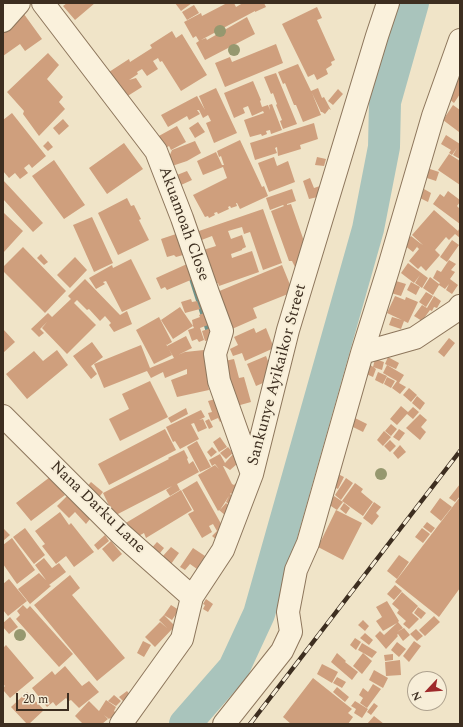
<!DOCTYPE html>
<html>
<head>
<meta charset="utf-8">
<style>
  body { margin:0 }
  #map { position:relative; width:463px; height:727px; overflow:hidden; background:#f0e4c8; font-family:Spectral,serif }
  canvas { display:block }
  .frame { position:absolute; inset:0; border:4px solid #3d2e20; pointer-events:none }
  .north { position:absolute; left:407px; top:671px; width:40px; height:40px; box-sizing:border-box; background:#f7eed8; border:1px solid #ada18e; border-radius:50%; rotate:244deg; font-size:11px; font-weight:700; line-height:16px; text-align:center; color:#3d2e20 }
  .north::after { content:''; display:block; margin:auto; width:14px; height:18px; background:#9e2a2b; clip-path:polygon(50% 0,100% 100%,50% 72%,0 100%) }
  .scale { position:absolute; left:16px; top:693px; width:53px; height:18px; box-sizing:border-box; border:2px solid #3d2e20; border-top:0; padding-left:5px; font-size:12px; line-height:14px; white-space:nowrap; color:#3d2e20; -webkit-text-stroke:3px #f7eed8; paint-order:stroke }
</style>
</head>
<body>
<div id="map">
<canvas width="463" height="727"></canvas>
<div class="frame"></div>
<div class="north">N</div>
<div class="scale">20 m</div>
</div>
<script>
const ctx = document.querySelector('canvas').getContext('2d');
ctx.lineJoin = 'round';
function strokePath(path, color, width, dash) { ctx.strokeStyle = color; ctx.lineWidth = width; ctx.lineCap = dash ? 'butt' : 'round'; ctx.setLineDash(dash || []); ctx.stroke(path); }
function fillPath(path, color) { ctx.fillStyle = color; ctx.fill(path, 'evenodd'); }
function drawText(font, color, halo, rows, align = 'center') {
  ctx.font = font + ' Spectral,serif'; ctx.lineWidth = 3.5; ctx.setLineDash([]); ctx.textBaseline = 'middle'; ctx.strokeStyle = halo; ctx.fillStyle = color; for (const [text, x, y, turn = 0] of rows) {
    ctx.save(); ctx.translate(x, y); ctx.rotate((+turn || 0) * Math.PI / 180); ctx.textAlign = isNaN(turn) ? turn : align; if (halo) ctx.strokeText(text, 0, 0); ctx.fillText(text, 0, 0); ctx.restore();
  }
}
strokePath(new Path2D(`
  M190,273L210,336`), '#6f938a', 5.5);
strokePath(new Path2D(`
  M185,724L234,668L259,614L368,229L384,147L385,102L413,3`), '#a9c4bc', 32);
fillPath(new Path2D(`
  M67,3H95L75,20L63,6Z
  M175,3H192L181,11Z
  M227,3V4L234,3L236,7L243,3H264L266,7L255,12V11L201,40L206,38L207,40L247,17L255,34L205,60L196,43L199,41L196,36L193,38L184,22L201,13L202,16Z
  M194,5L199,13L187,20L182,12Z
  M317,7L322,18L317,20L335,60L331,62L332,65L326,69L328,74L317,80L314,74L308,77L282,24Z
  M21,10L42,39L25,51L20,44L3,56V32Z
  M172,31L176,38L182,34L207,75L181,91L162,61L160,62L158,58L153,61L158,69L147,76L142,69L137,72L138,74L129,80L136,78L142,87L126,97L109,72L129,59L130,62L152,48L150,45Z
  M276,44L283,63L225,87L215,63L230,57L232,62Z
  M48,53L59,65L47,79L63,97L59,102L65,109L39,136L23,114L24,111L7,92Z
  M298,64L311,91L318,88L322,98L324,97L331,110L328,108L329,109L325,114L322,112H321L312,93L321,115L303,122L296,105H294L285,83L283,84L278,72Z
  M460,64V94L454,103L444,95Z
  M276,73L297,124L283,129L280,121L282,120L276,105L277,104L273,93L271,94L264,77Z
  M253,81L261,100L260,101L262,107L268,105L270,110L269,105L272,104L282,130L271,134L270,130L266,131L267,134L262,136L261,134L250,137L244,120L264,113L263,111L252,116L248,106L243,108L245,113L234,118L224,93Z
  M216,88L237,133L214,143L206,123L211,121L208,115L203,118L199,110H197L200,114L189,120L187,116L168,127L161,115L197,96L205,110L199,96Z
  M338,89L343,94L333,105L328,101Z
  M453,105L460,110L459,132L443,120Z
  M12,113L46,156L32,168L29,164L24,168L28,173L20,179L15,173L9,178L3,171V120Z
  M63,119L69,126L59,135L53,128Z
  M198,122L205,132L195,138L189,128Z
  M314,123L318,139L300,145L301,149L278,156L277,147L275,148L277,153L255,160L250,143Z
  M177,126L186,142L171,150L169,146L164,149L157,137Z
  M446,135L460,144V159L453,155L457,148L452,155L449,153L451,150L441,144Z
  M240,140L262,187L264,186L268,196L240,209L237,203H236L237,206L231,208L230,206L228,207L229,209L218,214L217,212L214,213L215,215L209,218L208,216L205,217L193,195L227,178L223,167L203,175L197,161L216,152L222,165H224L221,156L219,157L217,151Z
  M48,141L53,147L48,151L43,146Z
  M195,141L201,153L187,161L172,166L169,157L172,150Z
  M124,143L143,169L107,194L89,168Z
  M449,154L460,161V185L438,170Z
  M274,157L277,166L288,161L295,182L269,192L258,163Z
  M317,157L326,159L324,166L315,165Z
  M54,160L85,205L64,219L32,176Z
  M424,167L439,172L436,181L421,176Z
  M187,171L192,180L181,185L177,175Z
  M310,178L314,188L320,186L322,196L309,199L303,181Z
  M3,180L43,223L33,232L3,199Z
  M292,189L296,201L287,204V205L291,204L305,244L302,245L306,254L296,269L292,261H289L271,211L284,206L283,205L270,210L266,198Z
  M424,189L431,193L428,202L420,198Z
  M448,191L460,200V202L457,206L460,209V224L433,204L440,194L444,197Z
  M127,198L131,206L134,205L141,219L139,220L149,240L118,255L98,213Z
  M263,209L282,263L263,270L250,232L244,234L242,227L228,231L231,239L242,235L246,247L242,249V250L231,254L232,258L252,251L259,272L219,286L218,283L212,285L200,251L216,246L212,236L199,241L196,232Z
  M434,210L458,231L460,227V238L455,234L449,240L446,237L435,250L440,255L426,271L421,266L418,269L409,261L419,249L417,247L420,243L423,245L412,235Z
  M4,213L23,231L3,253V214Z
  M92,217L113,263L94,272L73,225Z
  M176,234L183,255L176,257L174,255L167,257L161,239Z
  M411,236L420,243L413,252L404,245Z
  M452,240L459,245L447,262L440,257Z
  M23,247L66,291L45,313L3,271V267Z
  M41,254L48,262L44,265L37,258Z
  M75,257L87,270L70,288L57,275Z
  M131,259L151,299L122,312L106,281L103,282L105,284L96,289L89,278L112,265L113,268Z
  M449,260L456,264L451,270L455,272L450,279L458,285L452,294L446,290L449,284L445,289L439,285L433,295L423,288L430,277L439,284L440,283L433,278L437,270L441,272Z
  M408,263L428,278L422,288L415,283L420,275L414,283L401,273Z
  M187,264L193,279L167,290L165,287L161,289L156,278Z
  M282,265L293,292L253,308L257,318L232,329L217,292Z
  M85,279L120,315L127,311L132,324L114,332L109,325L111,323L105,316L100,321L89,309L87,310L77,300L74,303L96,325L67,354L42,328L47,322L40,329L44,333L39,337L31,329L48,313L52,317L71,299L68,296Z
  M396,281L406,284L401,296L391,293Z
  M411,282L420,287L416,295L407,290Z
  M426,292L433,296L426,307L419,302Z
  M395,296L405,300L406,297L418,302L408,323L404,321L401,329L389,325L392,317L402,320L387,313Z
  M434,296L441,301L437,308L434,307L432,311L430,310L422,321L414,316L422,305L427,308Z
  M191,299L192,302L197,301L200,309L185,313L181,302Z
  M180,307L193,326L192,320L200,317L199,315L204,313L208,325L200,328L204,340L199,342L197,339L192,341L188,330L194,328L193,326L173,339L161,320Z
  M159,317L172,342L167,345L166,344L172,355L154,364L136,330Z
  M211,328L214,339L205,341L202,331Z
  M254,328L256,333L266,328L274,348L245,361L242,353L233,356L230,349L238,345L234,337Z
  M3,329L15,342L3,353Z
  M186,336L192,348L178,355L185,352L204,350L209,390L177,397L171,380L187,374V369L165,378L163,372L151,378L147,371L104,388L94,364L141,345L150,368L174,358L167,346Z
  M449,338L455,343L444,357L438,352Z
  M92,342L103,357L91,366L97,374L91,379L73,356Z
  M57,350L68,365L27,399L6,374L34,351L43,361Z
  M266,356L270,366V380L256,386L247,364Z
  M388,357L399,363L396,369L385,364Z
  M234,359L239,378L244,377L251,402L233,407L220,362Z
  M375,359L384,362L382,370L373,367Z
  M369,364L376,369L373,377L364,373Z
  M387,365L404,375L399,383L406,387L400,394L392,388L397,381L383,373Z
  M378,372L387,376L383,384L375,380Z
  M387,377L395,381L391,388L384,384Z
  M150,381L168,417L120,441L109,419L129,409L122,394Z
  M409,388L417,395L411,402L403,395Z
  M417,396L425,403L420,410L412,403Z
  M223,397L227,418L220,422L218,418L211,421L208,413L212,412L208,401Z
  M401,406L408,412L413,407L419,412L413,419L407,414L397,425L390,419Z
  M186,408L188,414L171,423L168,418Z
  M201,410L205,417L199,420L203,419L207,428L198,432L194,423L191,424L199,439L180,449L175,441L173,442L166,427Z
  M420,414L427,420L421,427L426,432L420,440L406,428Z
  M355,418L367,424L363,432L351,426Z
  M209,419L213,427L209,429L205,421Z
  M391,424L397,429L391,436L385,431Z
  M165,429L176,450L109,485L98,464Z
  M399,429L405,433L399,441L393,437Z
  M384,431L391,437L383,446L377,440Z
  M220,437L227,447L219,452L213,442Z
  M390,440L396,446L390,452L384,446Z
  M197,441L211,467L200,472L187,447Z
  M400,445L406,452L398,459L393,453Z
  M212,447L217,452L211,457L207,452Z
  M228,447L233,453L226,459L220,453Z
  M184,450L188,458L187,459L189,464L193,461L199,472L177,484L180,490L170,496L166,490L172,486L114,516L103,493L169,459L168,458Z
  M234,453L241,459L237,464L230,470L224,466H223L232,484L234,485L237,482L241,486L234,496L231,493L230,494L238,499L233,507L226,502L229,496L220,510L226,503L232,508L226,516L219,510L218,511L198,475L215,465L219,469L215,464L212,466L209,460L220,454L225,463Z
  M338,474L344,477L338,489L332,486Z
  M50,477L65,495L31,521L16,503Z
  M346,478L353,483L341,500L335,495Z
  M197,481L224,529L218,541L212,536L217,531L213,524L209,526L212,532L202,538L188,514L194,511L182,490Z
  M91,482L103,492L97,500L85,489Z
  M355,483L363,489L361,492L373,502L363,516L342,501Z
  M460,484V496L455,502L449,498Z
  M181,490L192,510L146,538L144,533L135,538L124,524Z
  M67,496L90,519L86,524L75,512L69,518L57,506Z
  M334,496L343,502L337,510L328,504Z
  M460,497V588L439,617L395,582Z
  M440,498L452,507L441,521L430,512Z
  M374,502L381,507L376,513L379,516L372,525L363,518Z
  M344,503L350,508L346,514L340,509Z
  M336,510L362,523L343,560L318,547Z
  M60,512L69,525L71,523L94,552L74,567L66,556L56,564L42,546L45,544L35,531Z
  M427,522L435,528L431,533L423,527Z
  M25,528L45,555L34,564L13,537Z
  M422,528L430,534L423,543L415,537Z
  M4,529L10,535L3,541V531Z
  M105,535L109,541L98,550L94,545Z
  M12,538L35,570L17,584L3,564V545Z
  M111,541L122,554L113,562L102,549Z
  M157,542L164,548L157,557L149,551Z
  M171,547L179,553L171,564L162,557Z
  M193,548L205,556L197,569L190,564L185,570L180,567Z
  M399,555L409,562L397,579L387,571Z
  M44,558L52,568L59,563L66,572L49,585L51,586L30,604L18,589L39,573L46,580L35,565Z
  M70,575L80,588L72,595L125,658L97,681L34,605Z
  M9,579L27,601L8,616L3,610V584Z
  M395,585L402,591L394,600L387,594Z
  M402,592L418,606L412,613L419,619L409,629L403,624L406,621L397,613L399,610L392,604Z
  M206,599L213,604L208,612L203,609L205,605L203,604Z
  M387,601L399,621L398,622L403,628L397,632L404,628L410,635L403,641L398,634L397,635L398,636L386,649L375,636L380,631L384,635L397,623L383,631L376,621L382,617L376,607Z
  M23,605L27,609L30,606L73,654L59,667L16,619L20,615L17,611Z
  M171,605L179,610L172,620L164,615Z
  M418,607L426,613L421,619L414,613Z
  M164,615L175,626L155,647L145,637L160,622L167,628L159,620Z
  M434,616L440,622L425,636L419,630Z
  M10,617L18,627L9,634L3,627V623Z
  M363,620L369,626L365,631L358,625Z
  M416,629L423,636L417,641L410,634Z
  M365,633L373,640L369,645L360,638Z
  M355,638L361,642L356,650L350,645Z
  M143,641L151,645L144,657L137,653Z
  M414,641L421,646L409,662L403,656Z
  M397,642L406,649L399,657L391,650Z
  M362,643L377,652L372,658L358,650Z
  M6,645L34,678L10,698L3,690V688L5,686L3,684V648Z
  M337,653L346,661L345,662L358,672L352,680L331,662Z
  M363,653L372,661L362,674L353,666Z
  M393,654V660L385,661L384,655Z
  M400,660L401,675L386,676L385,662Z
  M322,664L338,672L332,683L317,674Z
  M65,666L82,686L89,681L99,692L79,708L71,700L69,701L66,698L56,706L53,702L47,707L32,688L52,671L55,675Z
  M374,670L388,678L383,688L369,680Z
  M337,677L346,682L342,688L333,683Z
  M313,678L352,709L348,713L353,717L348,724H291L283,717Z
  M373,684L381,689L367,708L360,703L363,698L359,695L363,688L368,692Z
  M337,687L349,697L345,702L333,692Z
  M127,691L131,696L124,702L119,697Z
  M27,692L44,710L29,724H27L11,707Z
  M114,695L121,701L116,706L108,701Z
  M106,700L116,707L114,711L118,715L113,720L110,718L109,719L104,715L108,719L102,724H83L75,716L89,701L99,711Z
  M355,701L368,709L362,718L354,713L356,709L351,706Z
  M374,703L378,706L371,715L367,712Z
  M374,716L384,724H367Z`), '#cf9f7d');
const minor = new Path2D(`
  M43,3L156,151L182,218L208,293L222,331L215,354L219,381L252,474
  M3,21L19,3
  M362,353L415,338L457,310L460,306
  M3,416L121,534L192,597
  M121,724L182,639L192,597L223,550L252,474L288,330L377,36L388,3
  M224,724L282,651L291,632L288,612L296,570L308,543L362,353L388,270L433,116L460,40`);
strokePath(minor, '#8d765c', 24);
strokePath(minor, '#faf1dc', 22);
const rail = new Path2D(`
  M250,724L460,451`);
strokePath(rail, '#3d2e20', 4.5);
strokePath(rail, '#f7eed8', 3, [9]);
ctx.fillStyle = '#96986f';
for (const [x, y] of [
  [220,31],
  [234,50],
  [381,474],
  [20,635]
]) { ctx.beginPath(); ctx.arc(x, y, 6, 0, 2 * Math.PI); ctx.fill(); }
drawText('16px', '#3d2e20', '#f7eed8', [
  ["Akuamoah Close",183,224,70],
  ["Sankunye Ayikaikor Street",278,375,-75],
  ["Nana Darku Lane",97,508,44]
]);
</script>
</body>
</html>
